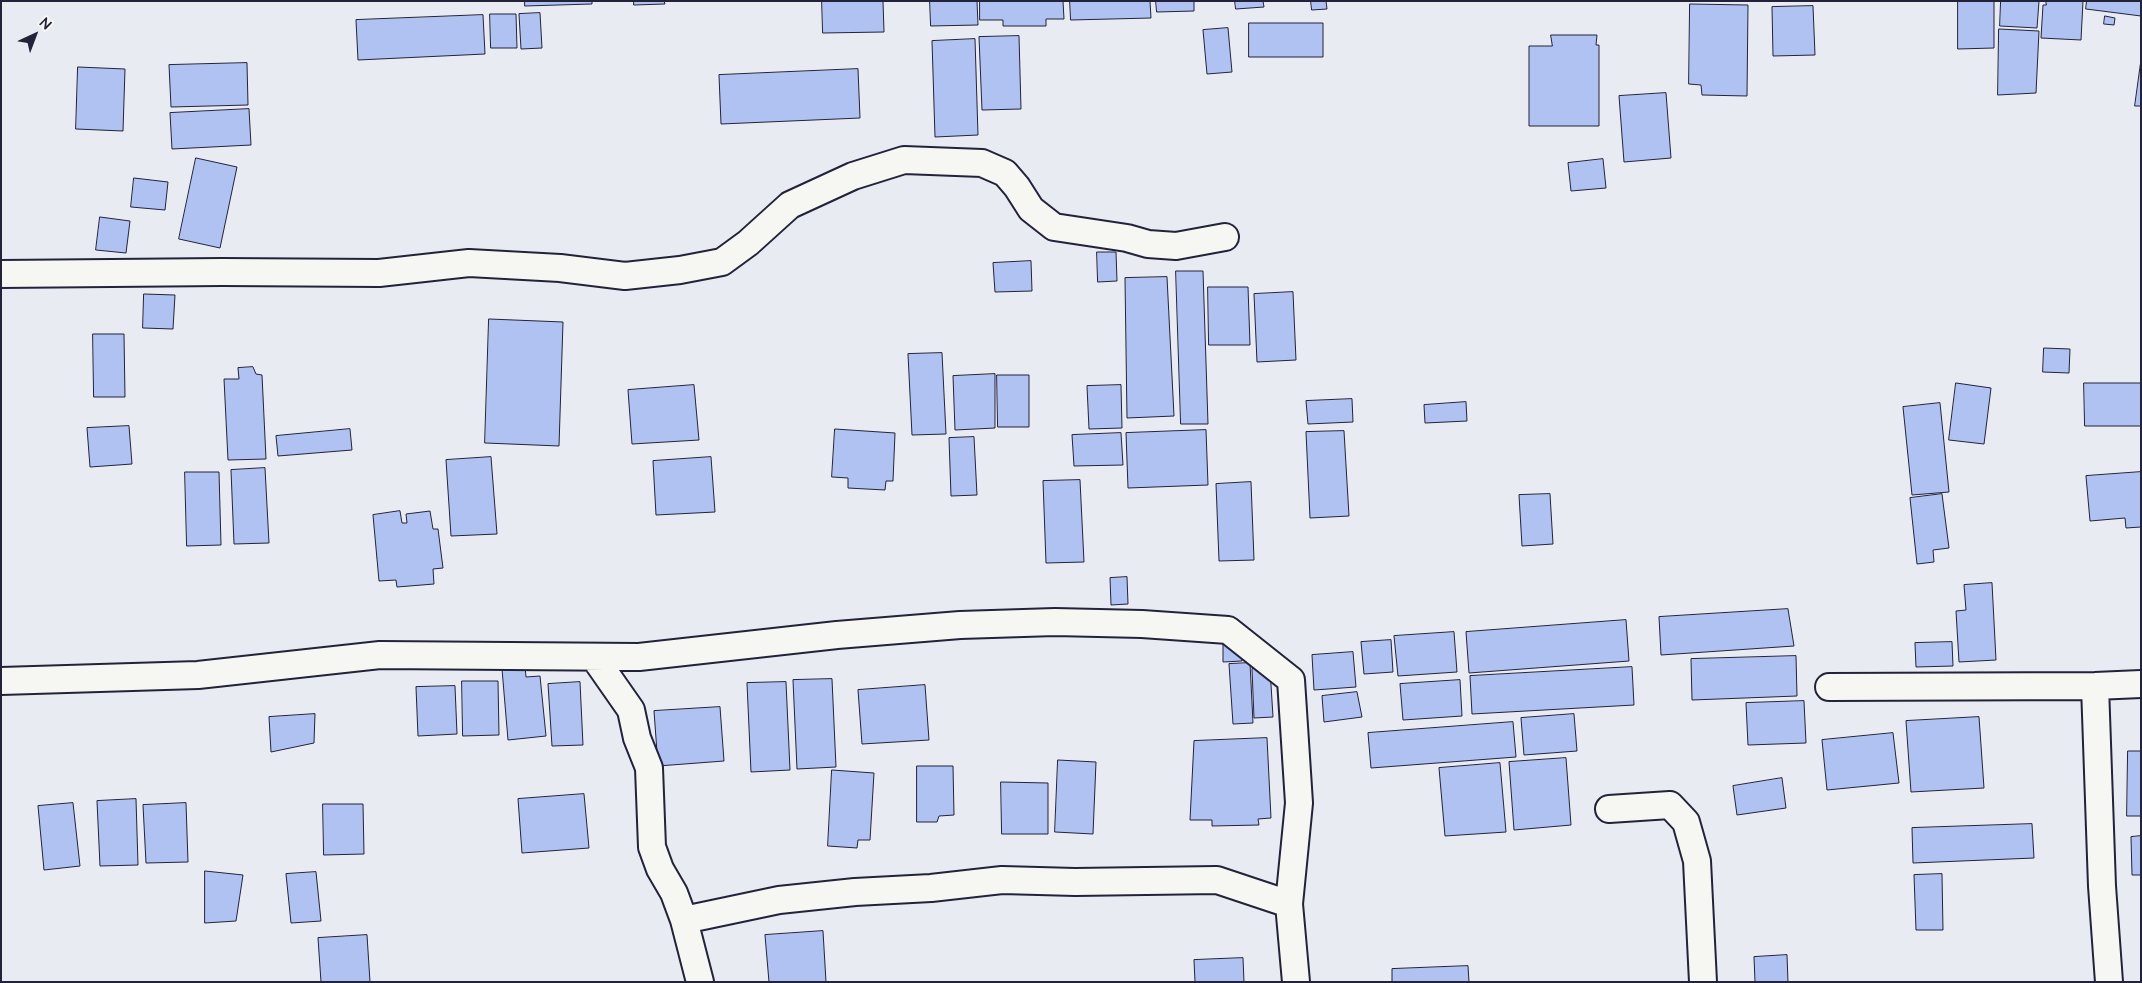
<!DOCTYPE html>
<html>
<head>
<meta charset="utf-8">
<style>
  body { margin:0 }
  #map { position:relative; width:2142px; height:983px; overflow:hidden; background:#e8ecf2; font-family:"Architects Daughter",sans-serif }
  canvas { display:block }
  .frame { position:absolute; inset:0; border:2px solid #22223b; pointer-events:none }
  .north { position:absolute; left:10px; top:10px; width:50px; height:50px; -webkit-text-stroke:4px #f6f6f2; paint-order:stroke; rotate:43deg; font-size:14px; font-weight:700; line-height:20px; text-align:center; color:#22223b }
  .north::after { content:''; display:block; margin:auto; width:18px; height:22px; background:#22223b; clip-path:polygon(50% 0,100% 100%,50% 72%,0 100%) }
</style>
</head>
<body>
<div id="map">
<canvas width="2142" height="983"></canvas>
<div class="frame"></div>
<div class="north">N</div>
</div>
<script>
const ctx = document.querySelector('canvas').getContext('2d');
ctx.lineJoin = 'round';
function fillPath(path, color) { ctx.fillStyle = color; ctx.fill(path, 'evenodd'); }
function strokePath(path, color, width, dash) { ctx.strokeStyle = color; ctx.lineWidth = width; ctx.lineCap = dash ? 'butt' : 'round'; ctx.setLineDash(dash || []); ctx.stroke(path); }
const building = new Path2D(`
  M525,1H592V4L525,6Z
  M634,1H664L665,4L634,5Z
  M822,1H883L884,32L823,33Z
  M930,1H977L978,25L931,26Z
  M980,1H1063L1064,19H1046V26H1003V20H980Z
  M1070,1H1150L1151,18L1071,20Z
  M1156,1H1194V11L1157,12Z
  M1235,1H1263L1264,7L1236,9Z
  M1311,1H1326L1327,9L1312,10Z
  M1958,1H1994V48L1958,49Z
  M2001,1H2039L2037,28L2000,26Z
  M2046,1H2083L2081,40L2041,38L2043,5H2046Z
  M2087,1H2141V16L2086,9Z
  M1690,4L1748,5L1747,96L1702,95L1701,85L1689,84Z
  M1813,6L1815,55L1773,56L1772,7Z
  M540,13L542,48L521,49L519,14Z
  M490,14H516L517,48H491Z
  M483,15L485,54L358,60L356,20Z
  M2105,16L2115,18L2114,25L2104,24Z
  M1249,23H1323V57H1249Z
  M1228,28L1232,72L1207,74L1203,30Z
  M1999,29L2039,31L2036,93L1998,95Z
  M1551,35H1597L1596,45H1599V126H1529V46H1552Z
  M1019,36L1021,109L982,110L979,37Z
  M975,39L978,135L935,137L932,41Z
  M2141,60V106H2135Z
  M247,63L248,105L171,107L169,65Z
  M78,67L125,69L123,131L76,129Z
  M858,69L860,118L721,124L719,75Z
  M1666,93L1671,158L1624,162L1619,96Z
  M249,109L251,145L172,149L170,113Z
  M196,158L237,167L220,248L179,239Z
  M1603,159L1606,188L1571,191L1568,163Z
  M134,178L168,182L165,210L131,207Z
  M100,217L130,221L126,253L96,250Z
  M1097,252H1116L1117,281L1098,282Z
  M1031,261L1032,291L995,292L993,263Z
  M1176,271H1203L1208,424H1181Z
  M1167,277L1174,416L1127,418L1125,278Z
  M1208,287H1248L1250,345H1209Z
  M1293,292L1296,360L1257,362L1254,294Z
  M144,294L175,295L173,329L143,328Z
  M489,319L563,322L559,446L485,443Z
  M93,334H124L125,397H94Z
  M2044,348L2070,349L2069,373L2043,372Z
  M942,353L946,434L912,435L908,354Z
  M253,367L256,374L262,375L266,459L228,460L224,379H239L238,368Z
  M995,374V428L955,430L953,376Z
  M997,375H1029V427H998Z
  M1956,383L1991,388L1984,444L1949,440Z
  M2084,383H2141V426H2085Z
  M694,385L699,440L632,444L628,390Z
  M1121,385L1122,428L1089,429L1087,386Z
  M1352,399L1353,422L1308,424L1306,401Z
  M1466,402L1467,421L1425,423L1424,405Z
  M1940,403L1949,492L1912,495L1903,407Z
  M129,426L132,464L90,467L87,428Z
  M350,429L352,450L278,456L276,436Z
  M835,429L895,433L893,481H886L885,490L848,488V478L832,477Z
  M1206,430L1208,485L1128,488L1126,433Z
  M1344,431L1349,516L1310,518L1306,432Z
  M1121,433L1123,465L1074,466L1072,435Z
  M974,437L977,495L951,496L949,438Z
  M491,457L497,534L451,536L446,460Z
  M711,457L715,512L656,515L653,461Z
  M265,468L269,543L234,544L231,470Z
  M185,472H219L221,545L187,546Z
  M2141,472V527L2126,528L2125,518L2090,521L2086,476Z
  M1080,480L1084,562L1046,563L1043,481Z
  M1251,482L1254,560L1219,561L1216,484Z
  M1550,494L1553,544L1522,546L1519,495Z
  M1942,494L1949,548L1933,550L1934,562L1917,564L1910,498Z
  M400,511L402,523H407L406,514L430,511L433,529H438L443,568L433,569L434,584L397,587L396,580L379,581L373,515Z
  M1127,577L1128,604L1111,605L1110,578Z
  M1992,583L1996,660L1959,662L1956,611L1966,610L1964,585Z
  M1788,609L1794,646L1661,655L1659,617Z
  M1626,620L1629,661L1469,673L1466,632Z
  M1454,632L1457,672L1398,676L1394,636Z
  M1391,640L1393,672L1364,674L1361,642Z
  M1241,641L1242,661L1223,662V642Z
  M1952,642L1953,666L1916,667L1915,643Z
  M1353,652L1356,687L1314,690L1312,655Z
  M1796,656L1797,696L1692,700L1691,659Z
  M1250,663L1253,723L1233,724L1229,664Z
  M525,666L526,677L540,676L546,736L508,740L502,669Z
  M1632,667L1634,705L1472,714L1470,676Z
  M1270,668L1273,717L1254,718L1252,669Z
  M832,679L836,767L797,769L793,680Z
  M1460,680L1462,716L1403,720L1400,684Z
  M462,681H498L499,735L463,736Z
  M580,682L583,745L552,746L548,684Z
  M786,682L790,770L751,772L747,683Z
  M925,685L929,740L862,744L858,690Z
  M455,686L457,734L418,736L416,687Z
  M1357,692L1362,717L1324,722L1322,696Z
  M1804,701L1806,743L1748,745L1746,703Z
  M720,707L724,761L658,766L654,711Z
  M315,714L314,743L271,752L269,717Z
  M1574,714L1577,751L1524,755L1521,718Z
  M1979,717L1984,788L1911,792L1906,721Z
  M1513,722L1516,757L1371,768L1368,733Z
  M1893,733L1899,783L1827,790L1822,740Z
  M1267,738L1271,818L1258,819L1259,825L1212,826V820H1190L1194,741Z
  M2128,751H2141V816H2127Z
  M1566,758L1571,825L1514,830L1509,762Z
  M1058,760L1096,762L1093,834L1055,832Z
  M1500,763L1506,832L1445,836L1439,768Z
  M917,766H953L954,815L939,816L937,822H917Z
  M832,770L874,773L870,840H858L857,848L828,846Z
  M1782,778L1786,808L1737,815L1733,786Z
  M1001,782L1048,783V834H1002Z
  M584,794L589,848L522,853L518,799Z
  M136,799L138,865L100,866L97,801Z
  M73,803L80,866L44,870L38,806Z
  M186,803L188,862L146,863L143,805Z
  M323,804H363L364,854L324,855Z
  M2032,824L2034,858L1913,863L1912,828Z
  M2141,836V875H2132L2131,837Z
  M205,871L243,875L236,921L205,923Z
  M316,872L321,921L291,923L286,874Z
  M1942,874L1943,930H1916L1914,875Z
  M823,931L826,982H769L765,935Z
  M367,935L370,982H321L318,938Z
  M1787,955L1788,982H1755L1754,957Z
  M1243,958L1244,982H1195L1194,960Z
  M1468,966L1469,982H1392V969Z`);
fillPath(building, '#b0c2f1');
strokePath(building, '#22223b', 1);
const minor = new Path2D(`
  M1,274L222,272L379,273L469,263L560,268L625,276L680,270L722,262L748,243L790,205L853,176L904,160L982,163L1005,173L1017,187L1031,209L1054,227L1127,238L1148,244L1176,246L1225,237
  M594,657L631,710L637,738L649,768L652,847L660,869L674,893L684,920L700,982
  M1,681L198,675L380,655L639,657L837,635L960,625L1055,622L1142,624L1228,630L1291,680L1299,803L1289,904L1296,982
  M2095,686L2102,886L2109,982
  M1829,687L2095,686L2141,684
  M1609,809L1670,805L1686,822L1697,861L1703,982
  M684,920L779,900L855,892L931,888L1002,880L1075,882L1217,880L1289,904`);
strokePath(minor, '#22223b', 30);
strokePath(minor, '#f6f6f2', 26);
</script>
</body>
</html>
